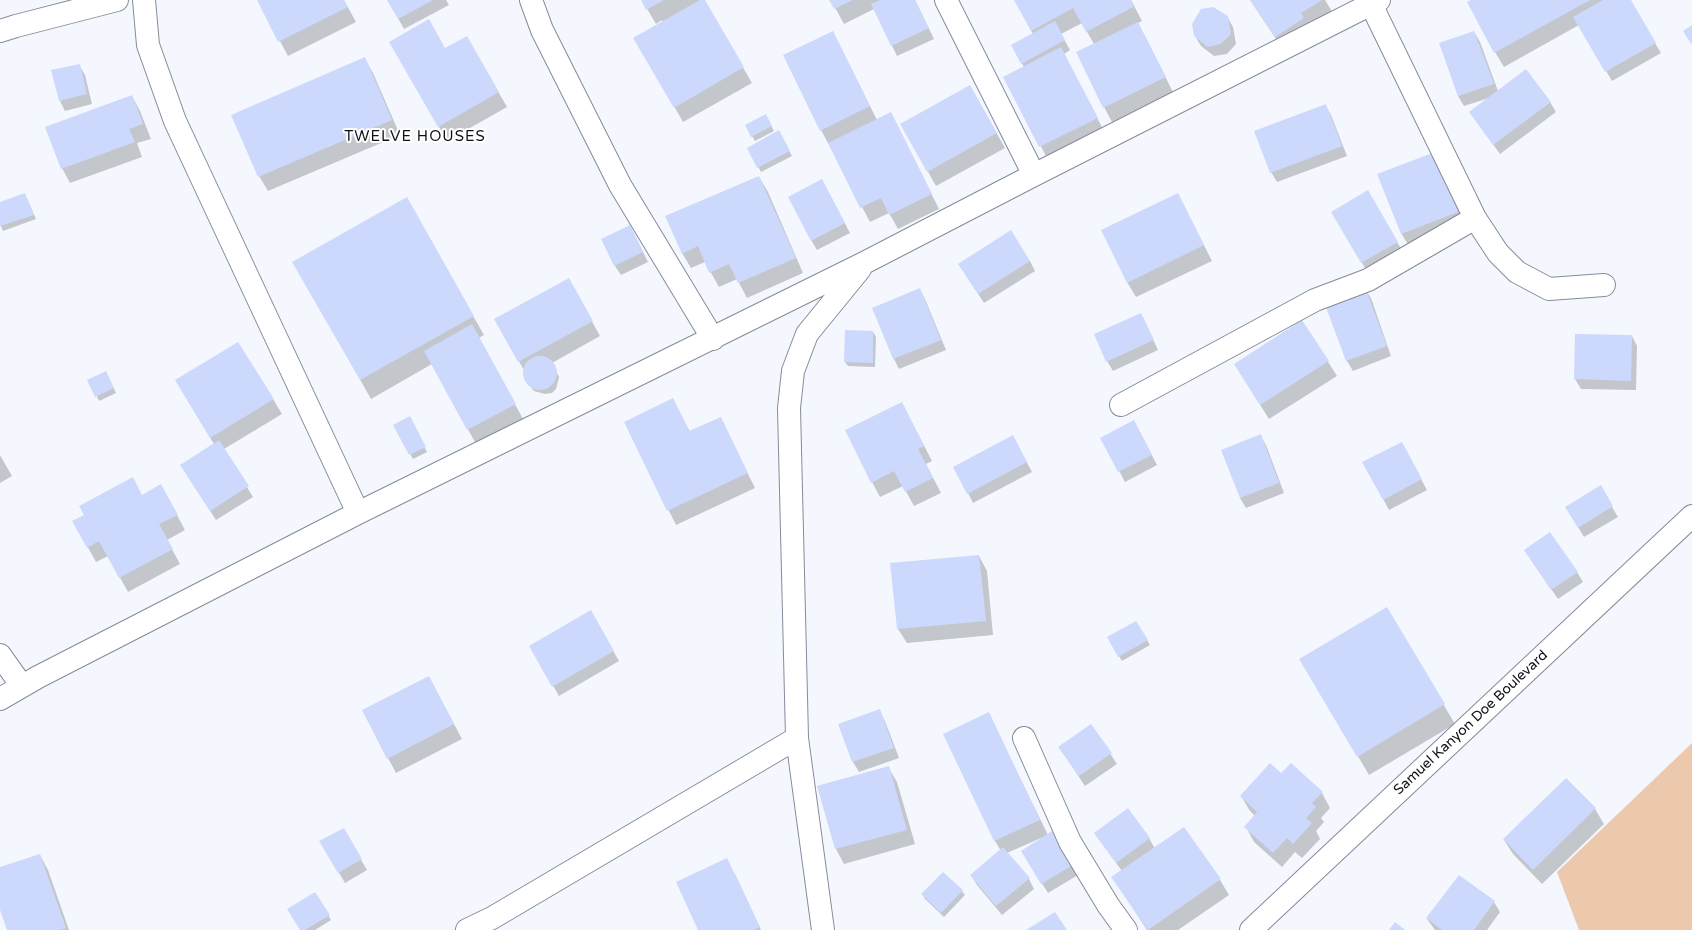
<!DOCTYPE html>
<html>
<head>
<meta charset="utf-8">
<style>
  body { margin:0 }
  canvas { display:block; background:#f4f7fe }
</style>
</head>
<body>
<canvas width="1692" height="930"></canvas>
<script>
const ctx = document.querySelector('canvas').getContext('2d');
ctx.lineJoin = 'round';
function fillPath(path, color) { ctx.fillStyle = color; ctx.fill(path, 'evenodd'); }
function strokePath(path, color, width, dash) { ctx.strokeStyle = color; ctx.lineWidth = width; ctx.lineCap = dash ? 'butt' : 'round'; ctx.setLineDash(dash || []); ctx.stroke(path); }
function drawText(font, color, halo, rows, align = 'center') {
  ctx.font = font + ' "Varela Round",sans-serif'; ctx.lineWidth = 4; ctx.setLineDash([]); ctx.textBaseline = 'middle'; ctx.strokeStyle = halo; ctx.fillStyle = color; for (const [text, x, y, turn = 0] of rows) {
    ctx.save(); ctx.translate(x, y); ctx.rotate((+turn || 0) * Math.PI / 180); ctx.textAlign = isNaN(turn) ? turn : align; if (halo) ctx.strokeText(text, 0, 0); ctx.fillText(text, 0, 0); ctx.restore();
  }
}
fillPath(new Path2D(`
  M1692,743V930H1579L1557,872Z`), '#ecc9ad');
fillPath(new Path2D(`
  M258,0H344L356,22L288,56Z
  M388,0H446L449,5L404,29Z
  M642,0H699L700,1L704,0L752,83L683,122L635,38L663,22L662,20L656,24Z
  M831,0H915L934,39L897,56L874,9L844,24Z
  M1015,0H1131L1142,21L1138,23L1173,92L1112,122L1104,107L1094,44L1082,23L1061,34L1070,50L1064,54L1105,133L1049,162L1005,77L1024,67L1012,46L1033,34Z
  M1250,0H1325L1333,13L1284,51Z
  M1473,0H1629L1661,53L1612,81L1579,25L1504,67L1495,52Z
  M1227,16L1233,27L1236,44L1227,54L1214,56L1201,46L1195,36Z
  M833,32L877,120L891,113L939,209L898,229L889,213L870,222L821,130Z
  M1474,32L1480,42L1498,91L1550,102L1556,112L1500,154L1470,112L1489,98L1464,106L1458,96L1440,44Z
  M467,38L507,107L447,141L391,42L445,49Z
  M365,59L373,73L400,135L268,191L259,176Z
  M79,65L85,75L92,104L65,111L60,101Z
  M970,86L1005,148L936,186L901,124Z
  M132,96L140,111L151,139L137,143L142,157L70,183L62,168Z
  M1325,105L1331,115L1347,156L1277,182L1271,172Z
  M766,116L774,131L755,141L746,126Z
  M779,132L792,156L761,172L748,148Z
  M1443,168L1466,227L1410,248L1401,233Z
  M759,177L768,192L803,273L747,298L737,279L719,287L705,262L691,268L682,253Z
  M822,180L850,233L817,250L811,240Z
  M1367,191L1403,252L1368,273L1332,212Z
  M25,194L36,219L3,231L0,224V203Z
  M1178,194L1212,261L1136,297L1127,282Z
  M406,199L484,335L479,338L523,419L476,444L432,364L371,399L294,262Z
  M630,226L648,262L621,275L615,266Z
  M1030,261L1035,271L984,303L965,274Z
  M1365,289L1371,298L1391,356L1353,371L1347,361L1326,303Z
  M920,290L925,299L946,350L899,369L894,359L873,308Z
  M577,294L600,336L552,363L559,377L556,389L552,393L545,394L534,391L526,381L525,372L495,319Z
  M1141,314L1158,350L1113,371L1107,361Z
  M1302,321L1337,376L1269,419L1244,379Z
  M873,332L876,337L875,367L848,366L845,362Z
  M1632,336L1637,346L1636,390L1581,389L1575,379Z
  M108,376L116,393L99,401L89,380Z
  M176,381L273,399L282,414L224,449L253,497L216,520L187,475L214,444Z
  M673,399L690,432L720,418L755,488L676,525L625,422Z
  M902,403L932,461L926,464L941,493L914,506L903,486L880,497L872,482Z
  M409,418L427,452L413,459L395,425Z
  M1140,432L1157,465L1125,482L1102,438Z
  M1260,436L1266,445L1284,493L1246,508L1240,498Z
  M1018,446L1032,472L973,503L968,493Z
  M1407,453L1427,490L1389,510L1364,463Z
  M0,455L12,476L0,483Z
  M1600,487L1618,517L1584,537L1566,507Z
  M142,496L169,500L185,530L167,540L180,564L128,592L108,556L96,562L74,522L85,515Z
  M979,556L987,571L993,635L907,643L898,629Z
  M1531,560L1577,572L1583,582L1558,599Z
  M1387,609L1455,724L1369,775L1301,660Z
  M590,611L619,661L559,696L530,646Z
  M1136,622L1150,645L1122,661L1108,638Z
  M429,677L462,739L396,773L388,758Z
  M879,711L885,721L899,758L859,772L853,762L840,725Z
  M988,713L1048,835L1052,833L1078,875L1048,893L1028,861L1041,838L1007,853L1029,879L1034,889L1002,915L977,885L971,875L1001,851L995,841Z
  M1091,725L1117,764L1085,786L1059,747Z
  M888,767L897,782L915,844L844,864L836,849L818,786Z
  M1281,775L1322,793L1330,808L1321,818L1324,822L1316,831L1320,839L1302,858L1295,852L1282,867L1254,842L1246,827L1255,816L1250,811L1241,796Z
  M1566,779L1595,809L1604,824L1542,884L1513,854L1504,840Z
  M1184,828L1220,880L1229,895L1178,930H1147L1113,878L1122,871L1095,834L1149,838L1155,849Z
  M343,829L367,870L345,883L321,842Z
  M40,855L48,870L69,930H8L0,906V868Z
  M735,874L761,930H699Z
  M962,891L965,895L944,917L925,899L923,895Z
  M315,893L331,920L315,930H301Z
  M1494,902L1500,912L1487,930H1435L1427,919Z`), '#0003');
fillPath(new Path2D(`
  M257,0H344L348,7L278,42Z
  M387,0H433L398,19Z
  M641,0H664L646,10Z
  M700,0H705L744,67L674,108L633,38Z
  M829,0H853L834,9Z
  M880,0H915L929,28L891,46L871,4Z
  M1014,0H1131L1135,6L1086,32L1073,8L1031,31Z
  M1250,0H1322L1301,13L1304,18L1275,37Z
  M1471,0H1590L1494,53L1467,2Z
  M1603,0H1631L1656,43L1605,72L1573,17Z
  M1213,7L1228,16L1231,34L1221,44L1208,47L1194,36L1192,24L1201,9Z
  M429,19L445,48L467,36L499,92L438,127L389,42Z
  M1055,21L1065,40L1021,64L1011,45Z
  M1138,22L1166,77L1103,108L1076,52Z
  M1692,25V45L1683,31Z
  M833,31L870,106L820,131L783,55Z
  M1474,31L1494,84L1458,96L1439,43Z
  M1061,47L1098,118L1039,147L1003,77Z
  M365,57L392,120L258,177L231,115Z
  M80,64L87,94L59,101L51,70Z
  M1526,69L1551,102L1493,145L1469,112Z
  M970,85L997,133L927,172L900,124Z
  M132,95L143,124L129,129L135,142L61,169L45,127Z
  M1326,104L1342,146L1270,173L1254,131Z
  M891,112L932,194L889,215L881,198L860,208L828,143Z
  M766,114L772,126L751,137L745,125Z
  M779,130L790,151L757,168L747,148Z
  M1435,152L1458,212L1401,234L1377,174Z
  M759,176L796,258L738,283L729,264L709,273L698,246L682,254L665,216Z
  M822,179L845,223L811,241L788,197Z
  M1368,190L1398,242L1361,263L1331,212Z
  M25,193L34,215L0,226V202Z
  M1178,193L1204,245L1127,283L1101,230Z
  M407,197L474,316L360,380L292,262Z
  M630,225L643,252L614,266L601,239Z
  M1011,230L1030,261L978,294L958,264Z
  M569,278L593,321L518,362L494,319Z
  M1365,287L1387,346L1346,361L1324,302Z
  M920,288L941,340L893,359L872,308Z
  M1141,313L1154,340L1106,362L1094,334Z
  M1302,320L1329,361L1260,405L1234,364Z
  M472,324L516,404L467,430L424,351Z
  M845,330L873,331V363L844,362Z
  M1575,334L1632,335L1631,381L1574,379Z
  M238,342L274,399L210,438L175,380Z
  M523 373a17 17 0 1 1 34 0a17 17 0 1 1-34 0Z
  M106,371L114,388L95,397L87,380Z
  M673,398L689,431L721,417L748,473L667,511L624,422Z
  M902,402L924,446L918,449L933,478L905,492L894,471L871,483L845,430Z
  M410,416L426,447L409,455L393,425Z
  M1134,420L1152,455L1118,472L1100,438Z
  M1261,434L1279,483L1240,498L1221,450Z
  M1013,435L1027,462L967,494L953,467Z
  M219,440L249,486L210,511L180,465Z
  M1402,442L1422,479L1383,500L1362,462Z
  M133,477L142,495L161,484L178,515L159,524L173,549L119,578L99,541L87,548L72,521L84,515L79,506Z
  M1601,485L1613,506L1578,528L1565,507Z
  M1550,532L1578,572L1551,590L1524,550Z
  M979,555L986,621L897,629L890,563Z
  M1387,607L1445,704L1357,757L1299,659Z
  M591,610L614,651L552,687L529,646Z
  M1136,621L1148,640L1118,657L1107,637Z
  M429,676L454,724L387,759L362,710Z
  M880,709L894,748L852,762L838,724Z
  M989,712L1040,820L994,841L943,734Z
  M1091,724L1112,753L1079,776L1058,747Z
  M1270,763L1281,773L1291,763L1323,792L1312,803L1316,807L1306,818L1312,823L1293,844L1287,838L1273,853L1244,827L1257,812L1240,796Z
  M889,766L907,830L835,849L817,786Z
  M1566,778L1596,808L1533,870L1503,839Z
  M1128,808L1150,838L1116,863L1094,833Z
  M1184,827L1221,879L1148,930L1111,877Z
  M344,828L362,859L338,873L319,841Z
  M1052,831L1073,865L1041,884L1021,851Z
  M1003,847L1030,878L996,906L970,875Z
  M40,854L66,928L59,930H7L0,910V867Z
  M727,858L760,927L754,930H698L676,882Z
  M943,872L963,890L941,913L921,894Z
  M1459,875L1495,901L1474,930H1442L1426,918Z
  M315,892L330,915L305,930H300L287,909Z
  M1055,912L1067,930H1026Z
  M1395,922L1405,930H1389Z`), '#cdd9fc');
const minor = new Path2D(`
  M144,0L148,45L175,121L358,513
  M531,0L542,30L620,185L713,339
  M946,0L1034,175
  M1369,0L1475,218L1498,253L1517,272L1549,289L1604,285
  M0,31L16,26L117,0
  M1121,405L1315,300L1368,280L1475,218
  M0,655L22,686
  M0,699L38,677L358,513L864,263L1034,175L1379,0
  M1024,738L1070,842L1108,905L1126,930
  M467,930L492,918L797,738
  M823,930L797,738L789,408L793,371L807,334L860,269
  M1251,930L1692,516`);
strokePath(minor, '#868b9b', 24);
strokePath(minor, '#fff', 22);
drawText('14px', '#0e1016', '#fff', [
  ["Samuel Kanyon Doe Boulevard",1471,723,-43]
]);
ctx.letterSpacing = '1px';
drawText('15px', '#0e1016', '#fff', [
  ["TWELVE HOUSES",415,137]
]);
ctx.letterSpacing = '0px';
</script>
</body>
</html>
